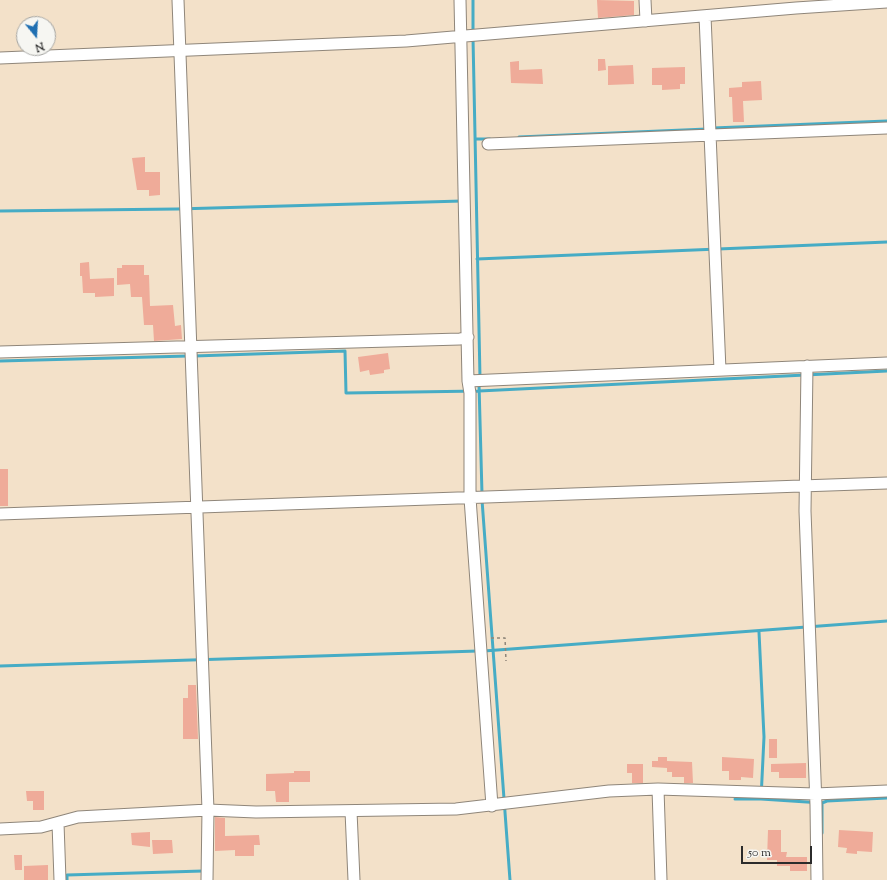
<!DOCTYPE html>
<html>
<head>
<meta charset="utf-8">
<style>
  body { margin:0 }
  #map { position:relative; width:887px; height:880px; overflow:hidden; background:#f3e1c9; font-family:"Sorts Mill Goudy",serif }
  canvas { display:block }
  .north { position:absolute; left:16px; top:16px; width:40px; height:40px; box-sizing:border-box; background:#f6f6f2; border:1px solid #a5a5a2; border-radius:50%; rotate:162deg; font-size:11px; font-weight:700; line-height:16px; text-align:center; color:#2b2b2b }
  .north::after { content:''; display:block; margin:auto; width:14px; height:18px; background:#1f6fb2; clip-path:polygon(50% 0,100% 100%,50% 72%,0 100%) }
  .scale { position:absolute; left:741px; top:846px; width:71px; height:18px; box-sizing:border-box; border:2px solid #2b2b2b; border-top:0; padding-left:5px; font-size:12px; line-height:14px; white-space:nowrap; color:#2b2b2b; -webkit-text-stroke:3px #f6f6f2; paint-order:stroke }
</style>
</head>
<body>
<div id="map">
<canvas width="887" height="880"></canvas>
<div class="north">N</div>
<div class="scale">50 m</div>
</div>
<script>
const ctx = document.querySelector('canvas').getContext('2d');
ctx.lineJoin = 'round';
function strokePath(path, color, width, dash) { ctx.strokeStyle = color; ctx.lineWidth = width; ctx.lineCap = dash ? 'butt' : 'round'; ctx.setLineDash(dash || []); ctx.stroke(path); }
function fillPath(path, color) { ctx.fillStyle = color; ctx.fill(path, 'evenodd'); }
strokePath(new Path2D(`
  M473,0V32
  M473,38L480,378
  M713,128L887,121
  M519,137L707,129
  M475,139H490
  M0,211L177,209L462,201
  M477,259L887,242
  M194,356L345,351L346,393L479,391L887,371
  M0,361L188,356
  M479,384L482,494
  M482,500L510,880
  M759,632L764,737L761,799L822,803L827,801L887,798
  M484,651L887,621
  M0,666L478,651
  M735,799H761
  M822,833V803
  M67,880V875L203,871`), '#46acc5', 3);
fillPath(new Path2D(`
  M597,0L634,1V15L598,18Z
  M598,59H605L606,70L598,71Z
  M519,61V70L542,69L543,84L511,83L510,62Z
  M633,65L634,84L608,85V66Z
  M685,67V84H680V89L662,90V85H652V68Z
  M761,81L762,100L743,101L744,122H733L732,97H729V88L742,87V82Z
  M145,157V172H160V195L149,196V190H137L132,158Z
  M89,262L90,279L114,278V296L95,297V293H83L82,276H80V263Z
  M122,265H144V275H149L150,306L173,305L175,326L181,325L182,339L154,341L153,325H144L142,297H131L130,284L117,285V268H122Z
  M388,353L390,369L384,370V373L370,375L369,370L360,372L358,357Z
  M0,469H8V506H0Z
  M188,685H196L198,739H183V698H188Z
  M769,739H777V758H769Z
  M658,757H667V761L692,762L693,783H684V777H672V772H667V768L652,767V761H658Z
  M722,757L754,759L753,778L741,777V780H729V771H722Z
  M806,763V778H779V772H771V764Z
  M627,764H643V783H632V773H627Z
  M294,771H310V782H289V802H276L275,791H266V774L294,773Z
  M26,791H44V810H33V801H27Z
  M215,817L225,818V836L259,835L260,845H254V856H235V850L215,851Z
  M768,830H781V852H787L786,857H807V871H790V866H777V860H767Z
  M839,830L873,832L872,852L857,851V854L846,853L847,848L838,847Z
  M150,832V847L132,845L131,833Z
  M152,840H172L173,853L153,854Z
  M14,855H22V870H15Z
  M48,865V880H24V866Z`), '#efab99');
const minor = new Path2D(`
  M178,0L208,810L207,880
  M460,0L468,381L470,393V498L492,806
  M645,0L646,21
  M705,16L720,370
  M0,58L406,41L796,8L887,2
  M488,144L887,128
  M0,352L460,339L468,337
  M807,366L805,511L816,805L817,880
  M468,381L887,363
  M0,514L887,483
  M658,789L661,880
  M351,811L354,880
  M58,823L60,880
  M0,829L41,827L78,817L208,810L256,812L456,809L609,791L658,789L815,794L887,791`);
strokePath(minor, '#8f867a', 13);
strokePath(new Path2D(`
  M491,638H505L506,661`), '#8f867a', 1.5, [3, 3]);
strokePath(minor, '#fff', 11);
</script>
</body>
</html>
